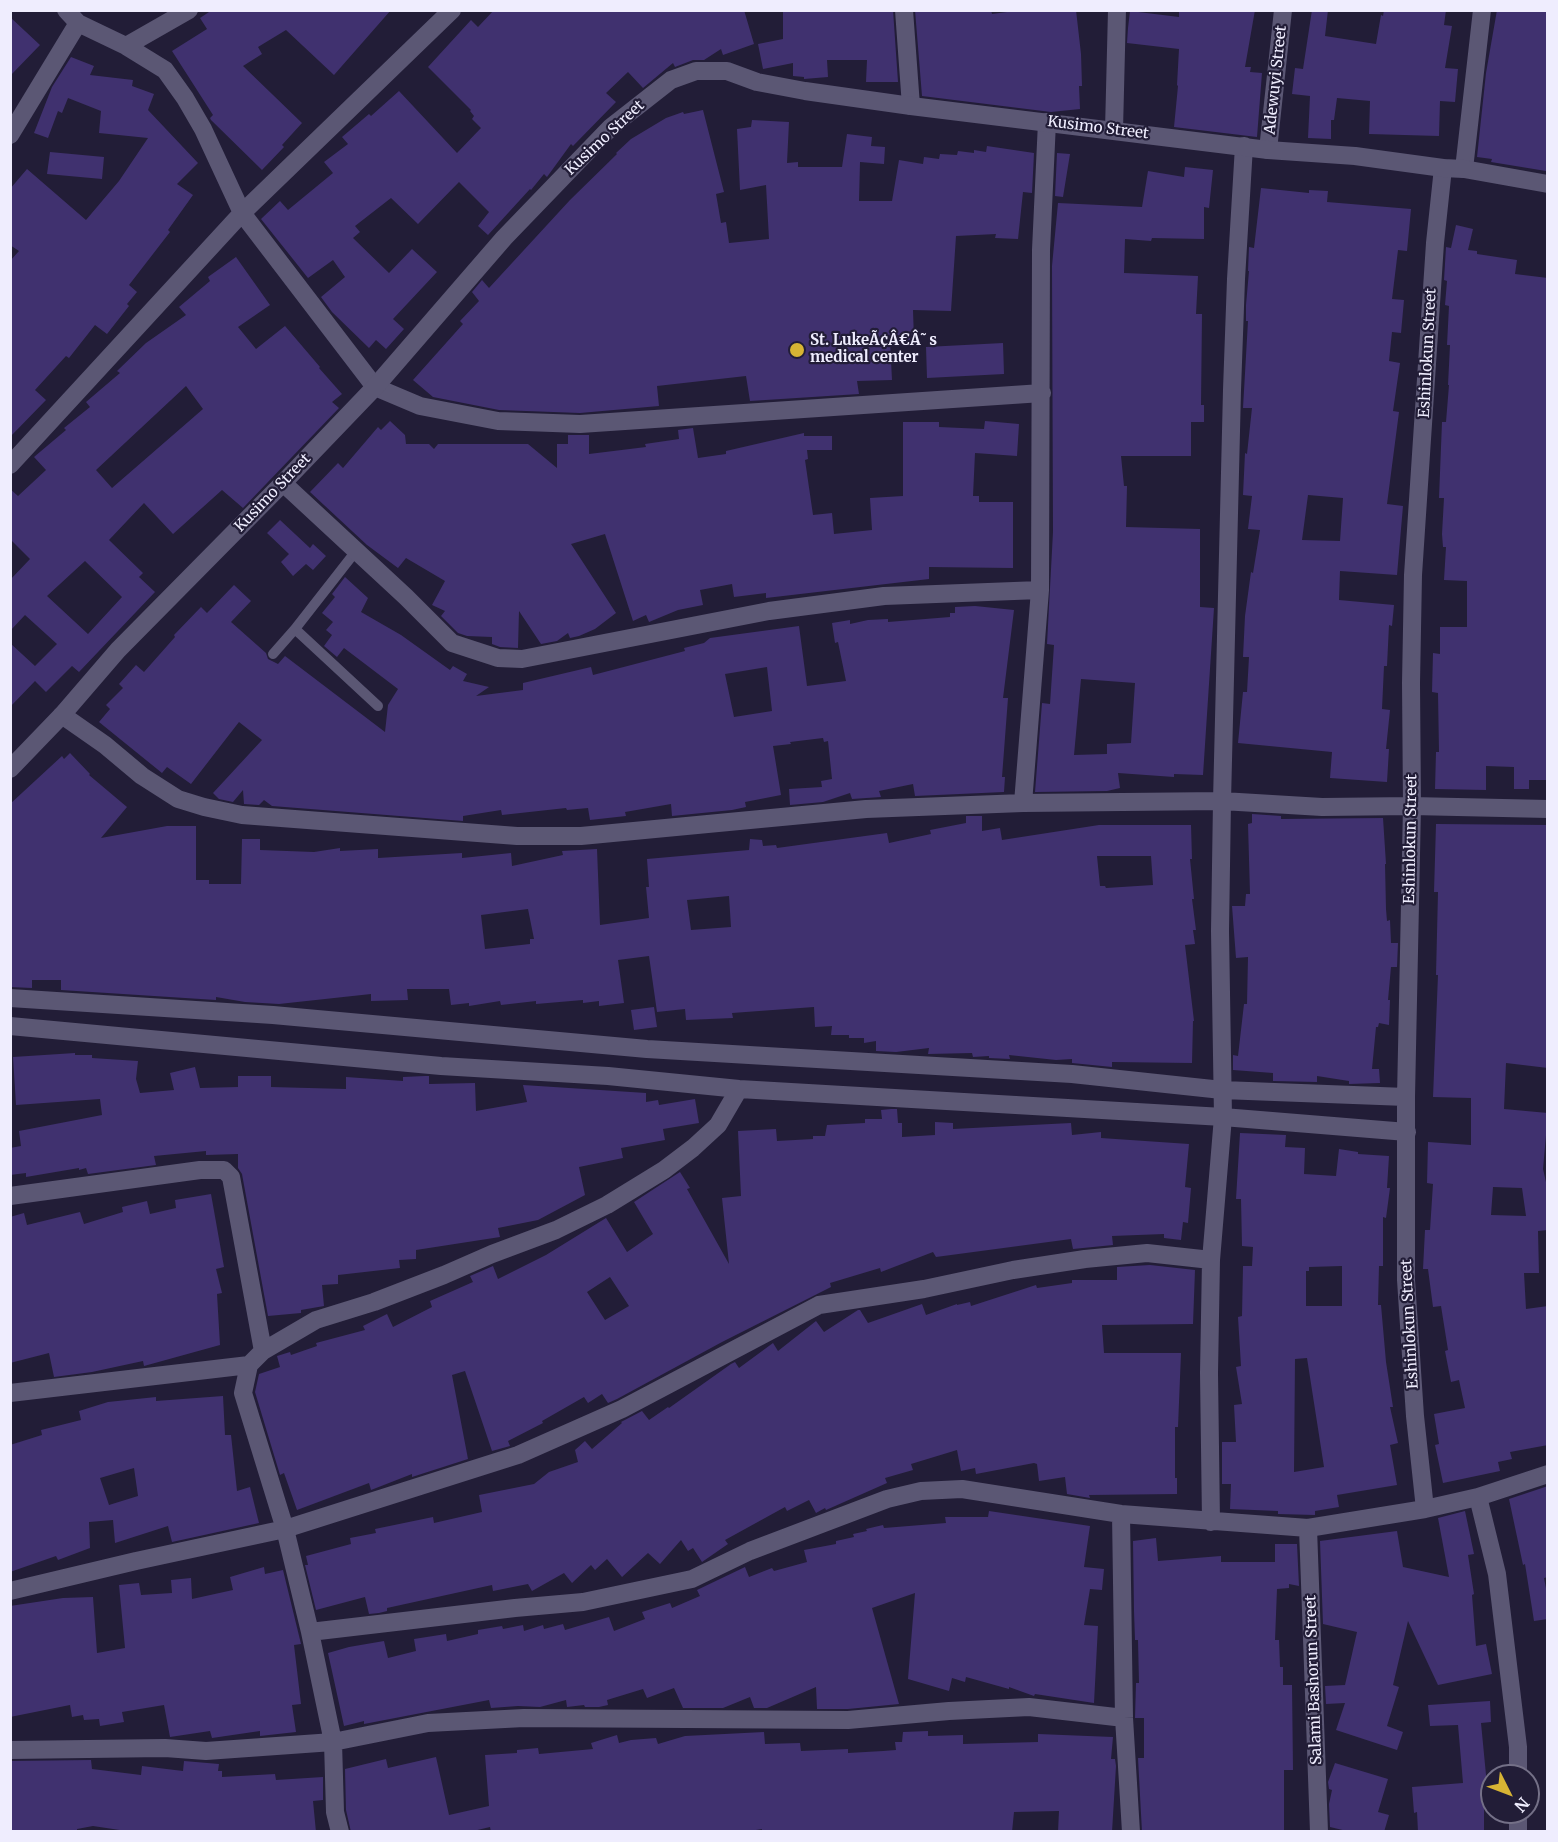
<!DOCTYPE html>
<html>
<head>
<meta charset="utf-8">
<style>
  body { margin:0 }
  #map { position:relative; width:1558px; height:1842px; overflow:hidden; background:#221d37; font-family:Merriweather,serif }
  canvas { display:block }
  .frame { position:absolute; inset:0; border:12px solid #efedfe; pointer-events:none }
  .north { position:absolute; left:1480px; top:1764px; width:60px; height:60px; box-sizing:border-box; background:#221d37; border:2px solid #747087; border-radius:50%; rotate:132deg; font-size:16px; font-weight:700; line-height:24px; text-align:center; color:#efedfe }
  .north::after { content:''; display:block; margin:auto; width:21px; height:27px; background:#d7b434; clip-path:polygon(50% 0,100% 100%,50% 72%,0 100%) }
</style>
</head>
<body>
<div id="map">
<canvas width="1558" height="1842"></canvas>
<div class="frame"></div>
<div class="north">N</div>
</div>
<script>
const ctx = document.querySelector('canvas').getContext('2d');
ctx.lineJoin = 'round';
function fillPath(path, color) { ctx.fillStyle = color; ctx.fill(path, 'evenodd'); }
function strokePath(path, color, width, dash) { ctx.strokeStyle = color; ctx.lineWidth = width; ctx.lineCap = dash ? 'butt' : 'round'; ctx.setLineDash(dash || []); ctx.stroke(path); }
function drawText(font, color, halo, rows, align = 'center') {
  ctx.font = font + ' Merriweather,serif'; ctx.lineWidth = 4.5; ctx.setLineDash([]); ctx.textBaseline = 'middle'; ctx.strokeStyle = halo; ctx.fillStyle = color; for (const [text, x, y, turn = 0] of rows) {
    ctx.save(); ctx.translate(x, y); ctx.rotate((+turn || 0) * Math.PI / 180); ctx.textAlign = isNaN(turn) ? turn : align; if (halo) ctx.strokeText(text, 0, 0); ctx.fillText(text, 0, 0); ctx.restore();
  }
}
fillPath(new Path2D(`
  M212,10H391L334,75L286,30L258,47L262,54L243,66L302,123L282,145L284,147L262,170L211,120L210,118L213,115L172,51L207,29L200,18Z
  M494,10H744L754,44L723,55L721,49L704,60H693L675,67L673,63L643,88L628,72L606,93L616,102L573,146L571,144L547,177L544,174L531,190L530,189L488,235L478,226L489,212L459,182L418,224L391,198L355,226L360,232L353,238L389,273L412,249L437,272L393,319L404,329L386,349L376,340L369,348L332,312L321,297L345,277L333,260L308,278L261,219L280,201L288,210L333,173L324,162L348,144L342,137L369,114L371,116L399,91L457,153L481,128L472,119L474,116L470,111L471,110L428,67L471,20L478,27Z
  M783,10H893L898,82H866L867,60H827L828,77L804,79V77L793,76V63L763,69L758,44L783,39Z
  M915,10H991L992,14L1022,10H1076L1081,54L1082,86H1079L1080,109L1051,112L922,96Z
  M1179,10H1255L1245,67H1251L1250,72L1262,73L1257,137L1174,127L1178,86L1177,85L1179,49L1127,43L1128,28L1130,11L1179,17Z
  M1312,10H1328L1325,36L1376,44L1381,15L1383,16L1384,10H1446L1444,25L1452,26L1445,68L1458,69L1455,102L1440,101L1439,136L1369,134L1370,101L1337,98L1334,120H1331V139L1308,138L1310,96L1292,94L1295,68L1303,69Z
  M1497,10H1548L1546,171L1491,162L1492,159L1477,157L1486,73Z
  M10,17L40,45L10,76Z
  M71,57L94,66L90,75L133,80L132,86L154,94L148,110L198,163L177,184L193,195L168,230L170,232L129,285L137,292L127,304L129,306L107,334L95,325L69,358L66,356L35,390L46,400L10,437V261L19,251L10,245V189L27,169L86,220L119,181L148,138L99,133L101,111L68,98L62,113L58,111L48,138L34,133L52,87Z
  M703,110L724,192L716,194L721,223L726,222L729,243L769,239L766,185L740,190L737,129L751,127L752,120L789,122L787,163L798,162V167H842L847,134L872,137L871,146L885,147L884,164L860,162L859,201H892L899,160L923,164L924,157L939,159L940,154L957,155L958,151L974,153V150L986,152L987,146L1034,153L1032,193L1023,192L1018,239L995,238L996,234L956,236L951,311L913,310L914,340L890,341L892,380L857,381L859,394L750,401L746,376L657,386L659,406L580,413L499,410L433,397L413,380L463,324L460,321L479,301L472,292L482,280L489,288L570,200L617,154L616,153L631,139L666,118L683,112L684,114Z
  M50,152L104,157L102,179L47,174Z
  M1057,153L1070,154L1063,197L1055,196Z
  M1185,167L1213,170L1209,208L1204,207V239L1152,238L1151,241L1125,239L1124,273L1198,276L1196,314H1202L1201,405H1204V422H1191V456H1121L1124,486H1127L1126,527L1200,529V607L1214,608L1203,775L1174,774V777L1118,773L1120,788L1107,791L1035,792L1042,703L1050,704L1054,645L1047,644L1053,532L1052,266L1058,203L1142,207L1148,171L1184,177ZM1081,679L1135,683L1131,743L1107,744V754L1074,755Z
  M1261,188L1309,193V190L1328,191L1327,202L1411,209L1407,251L1398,250L1392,299L1404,300L1401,333L1392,332L1389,361L1400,363L1393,411L1399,412L1387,504L1403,506L1397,575L1340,571L1339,600L1394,605L1392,626L1389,625L1387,666H1384L1382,709L1390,710L1386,749H1389L1387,782L1330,778L1332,752L1238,743L1243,692H1247L1249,657H1243L1245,616L1251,572L1253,573L1260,530L1248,529L1252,496L1243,495L1245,453L1247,454L1252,408H1243L1248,321H1246V305L1249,271H1248L1249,247L1254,248ZM1308,495L1343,498L1340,541L1302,540Z
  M1456,225L1473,229L1468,250L1477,251V254L1517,260L1515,274L1548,278V780H1529V789H1514V767L1486,766V790L1435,789L1436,752H1439L1438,693L1432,692L1433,653L1440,654V627H1467V581L1444,580L1446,547H1443L1442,534L1444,498H1439L1442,422H1446L1449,385H1448L1450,345H1447L1449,306L1445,305L1447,281L1444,280L1446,247L1451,248Z
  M236,257L270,305L238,327L256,349L285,326L320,367L319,368L342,394L332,402L339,408L243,508L222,490L173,534L144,503L109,540L143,573L139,577L155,592L79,672L72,666L46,692L35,681L10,707V643L35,666L57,644L25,615L10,631V580L30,559L10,539V489L18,496L46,470L34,457L66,430L64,428L90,407L86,402L120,373L117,371L146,343L186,315L179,307L210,281L208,277ZM186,386L203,409L112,488L96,470ZM85,561L122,597L88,634L47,596Z
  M1003,343L1004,374L927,378L926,347Z
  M390,421L405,435L406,444H429L434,449L438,444H528L557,468V444H568V435H589V454L646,447L645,444L679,439L678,430L693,428L698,458L726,454V451L804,433V436H832V450H807L808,459L805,460L813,515L832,513L834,534L872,530L870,498L903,496V422H939V427L984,429L985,421L1019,424L1017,456L975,453L973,496H979V502H1013V568L929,567V579L766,598V593L734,597L732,584L700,590L703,605L678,610L649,622L646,615L633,621L605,534L571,544L616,613L595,629L579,636L570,638L568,633L557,641L541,644L519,611L518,648L500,647L492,644V637L467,636L458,633L441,616L445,611L432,605L445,581L406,558L398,568L367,545L310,492L338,463L343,468L378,427L381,430Z
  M280,520L310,548L313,544L326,556L313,570L306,564L293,576L281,562L289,554L267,533Z
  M345,577L368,598L361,612L401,635L450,670L453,666L467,674L463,681L489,687L476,696L523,690V683L591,667L593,675L685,651L684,648L704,643L710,638L799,626L807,686L846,681L838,642L835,643L832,623L850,620V624L868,620L888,619V622L950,617V613H955V607L975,606L1014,610L1003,698H1008L1002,777H1005L1004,792L915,796L913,784L879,791L881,797L852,799L850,793L823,802L790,805L789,789L822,787L821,781L832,779L828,741L824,742L823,738L790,742L791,744L773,746L781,795L745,802L746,807L732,810L672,816L671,804L625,812L626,816L590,820L588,808L567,810L566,808L502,815L501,810L463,816V821L272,806L264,800L259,805L244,804L243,790L233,802L219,799L213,793L262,740L239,722L191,784L167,767L162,773L99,722L110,709L106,705L123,688L119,684L136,665L144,672L175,637L174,635L201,607L207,613L234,585L251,601L231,622L266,653L268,659L278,664L285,656L385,732L388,705L398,689L344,648L337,657L324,646L332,635L326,630L333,622L322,613L335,597L332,594ZM767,667L772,711L734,717L725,674Z
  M70,753L90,774L89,775L127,807L101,838L167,826H196V880H209V884H241L242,839H260V850L314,852L340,848V851L378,849V858L462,853V858L511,853L512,866L563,855L562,851L597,849L600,925L649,918L646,887H649L647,859L749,850L750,839L762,840L763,846L776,845L777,848L887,833L889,843L931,834L930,830L966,823V816H982V831L1000,828L1002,840L1099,825H1191L1192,859H1190L1194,899H1192L1196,930H1193L1195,944L1185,945L1194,1021H1193L1192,1063L1112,1062V1067L1072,1063V1059L1056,1060L1009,1055L1010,1059L989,1058V1056L973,1057L972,1053L928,1054L929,1048L896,1052L876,1051V1041L864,1043V1038H849V1035H831L832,1026L815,1027L814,1007L732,1013L733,1018L686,1020L685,1009L657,1012L649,956L618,960L624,1003L599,1006V1001L583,1003V1000L536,1004V1001L501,1005L500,1001L469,1006V1003L451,1005L449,989H407L408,1000L371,1001V994L279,1004L245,1002L216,997V1000L61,990V980H32V988L10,987V804L62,756L64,759ZM1097,856H1151L1153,885L1106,888L1105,886H1100ZM729,896L731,927L691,930L687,900ZM528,909L534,939H530V944L485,949L481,915Z
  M1252,814L1281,816V819L1383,818L1386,864H1385L1386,909L1387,921L1390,920L1391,943H1398L1397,967H1391L1388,1000H1390L1389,1025L1379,1023L1378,1027H1376L1372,1069H1379L1380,1083L1349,1084V1081L1317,1076V1082L1273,1081V1073L1233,1070V1055L1238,1056L1244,1004H1247L1248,957L1236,958L1232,906H1245L1246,894H1250L1248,824L1252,823Z
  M1436,824L1548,825V1068L1506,1063L1504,1109L1548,1113L1543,1169L1548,1191V1230L1538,1231L1539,1273H1524L1526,1309L1548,1306V1445L1510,1452L1512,1459L1498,1462L1500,1471L1443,1483L1435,1445L1439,1444L1434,1414L1465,1408L1459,1380L1451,1382L1445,1351L1448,1350L1441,1306L1433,1307L1428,1269H1423L1425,1230H1430L1433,1184L1427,1183L1428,1142L1471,1145V1098L1433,1097L1438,975H1436L1438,892H1434ZM1493,1187L1522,1188L1526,1216L1491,1215Z
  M654,1007L657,1027L634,1030L631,1010Z
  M75,1053V1055H92V1058L138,1061L136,1079L140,1093L174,1090L170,1073L195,1067L200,1088L238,1087V1076H271V1087L346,1089V1077L403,1081V1077L425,1076H429V1084L475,1083L476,1111L527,1102L523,1085L646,1093V1102L658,1100L659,1105L695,1099L699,1123L663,1129L665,1140L621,1148L623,1158L579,1167L585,1195L538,1220L498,1228L500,1237L416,1250V1259L399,1260L400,1268L338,1275V1284L322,1285L324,1306L301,1310V1313L268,1316L244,1185L242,1174L238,1168V1154L206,1155V1151L154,1156L156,1165L88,1174L86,1168L79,1170V1168L26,1177V1173L10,1175V1148L21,1146L19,1131L102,1115L100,1099L16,1105L13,1057Z
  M891,1109H897L898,1123H902V1137L935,1135V1122L953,1123V1129L1071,1123L1072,1135L1101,1132V1138L1189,1144L1185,1187L1191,1188L1188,1223L1183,1222L1181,1240L1164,1238V1234L1112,1236L1113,1245L1073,1249L1071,1239L936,1257L933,1252L881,1272L880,1268L830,1283L831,1287L722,1342L617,1399L608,1403L602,1394L588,1403L584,1397L542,1421L543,1423L508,1441L510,1446L492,1451L465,1371L452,1375L468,1459L412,1477V1474L371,1490L369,1483L297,1510L284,1473L280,1475L255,1392L259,1374L280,1367L277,1356L290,1352L291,1355L317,1346L316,1343L365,1330L363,1326L387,1314L393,1327L432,1307L430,1301L473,1282L470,1276L493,1266L498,1279L546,1255L606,1218L627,1252L653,1234L634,1202L680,1172L690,1188L687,1189L729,1264L722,1198L741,1196L738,1131L776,1129L777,1141L813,1139V1136H825L827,1125L865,1123V1119H882L881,1110ZM610,1277L629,1306L605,1320L587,1292Z
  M1240,1133L1286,1135L1285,1147L1305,1148L1304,1174L1336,1176L1339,1149L1358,1152V1154L1389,1156L1387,1188H1390L1386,1218L1383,1217V1266H1379L1378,1305H1381L1386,1362L1393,1407H1390L1398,1443L1390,1445L1397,1485L1337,1495L1339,1507L1315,1511V1515L1278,1514V1511L1230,1509L1231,1484H1222V1442H1236L1234,1405L1242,1404L1236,1367L1241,1366L1238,1317L1242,1316L1243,1266H1252L1253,1247L1242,1246L1241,1199H1236ZM1342,1266V1306H1306V1271H1309V1267ZM1307,1358L1324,1467L1294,1472L1295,1359Z
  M211,1194L224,1267L216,1269L222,1293L217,1294L220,1345L144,1366L143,1361L92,1372L54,1377L49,1353L10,1363V1217L24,1213L27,1225L80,1212L84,1224L123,1212L122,1207L147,1201L150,1214L176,1208L175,1200Z
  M1150,1265L1195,1270L1193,1324L1102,1325L1104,1353H1181L1178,1427H1175V1478H1177V1494L1089,1495L1090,1498L1067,1494L1065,1477L1039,1481L1037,1464L1034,1463L976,1474L975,1468L961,1471L957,1450L911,1464L913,1470L885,1478L887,1483L826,1510L825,1508L816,1513L809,1500L787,1511L785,1507L725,1540L728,1544L702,1562L693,1548L688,1551L681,1540L660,1564L648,1553L622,1577L607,1559L595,1570L591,1565L572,1583L564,1573L532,1591L528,1584L493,1591L492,1585L387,1608V1611L379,1613L369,1614L365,1597L316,1610L305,1565H308L306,1556L351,1544L350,1538L376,1533L375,1529L433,1517L434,1523L482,1512L479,1495L534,1484L549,1472L578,1462L575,1450L585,1441L592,1449L622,1423L621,1422L642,1411L649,1420L668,1407L669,1408L731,1364L735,1362L739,1368L773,1343L778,1351L816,1321L824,1332L858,1310H860L868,1323L922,1304L926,1315L957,1304V1305L970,1302L971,1306L1036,1285L1037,1288L1072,1283V1280H1117V1267Z
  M223,1396L225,1435H231L237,1491L250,1487L259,1523L172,1542L168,1526L115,1543L113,1520L89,1522L90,1548L58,1560L56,1556L10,1572V1445L42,1435L41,1430L81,1420L79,1411L108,1402L156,1397V1401ZM134,1468L138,1496L109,1505L100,1478Z
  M1548,1486V1577L1544,1578L1548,1599V1619L1534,1621L1525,1564L1523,1565L1509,1499Z
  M989,1511L1090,1526L1084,1567L1104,1569L1102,1590L1090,1589L1084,1625L1098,1626L1094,1703L1035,1694L1034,1696L1009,1687V1689L966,1677L965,1682L952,1678L949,1691L908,1679L915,1593L872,1608L899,1704L848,1709H817L816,1687L767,1708H754L750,1697L723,1708H683L674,1688L647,1698L643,1689L607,1700L608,1705L599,1707H585L584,1705L567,1707L566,1700L540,1707L518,1706L491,1708L489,1700L364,1724V1721L344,1726L328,1653L349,1647L384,1641L388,1658L416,1651L414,1639L446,1634L447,1641L478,1634V1630L502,1626L503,1629L523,1625L524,1631L543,1625L544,1629L563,1624L565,1630L609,1617L614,1631L645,1619L642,1612L670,1603L672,1608L700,1596L697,1590L745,1567L749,1577L772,1568L774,1571L807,1562L804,1550L836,1544V1541L854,1537L853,1534L867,1531L866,1529L883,1525L884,1528L946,1523L945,1517H988Z
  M1465,1511L1474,1554L1468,1555L1474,1594L1472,1595L1476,1646L1486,1644L1492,1674L1438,1685L1408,1621L1393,1685L1399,1687L1387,1726L1403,1732L1397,1750L1336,1730L1345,1703L1326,1704L1325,1686L1345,1685L1357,1632L1323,1624L1320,1541L1397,1531L1403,1567L1449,1577L1438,1518Z
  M1156,1538L1158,1561L1221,1556V1562H1275V1544H1297L1299,1586L1289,1584V1588L1277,1589L1275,1640H1279L1280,1667H1283V1685H1292L1293,1770H1284V1832H1142L1138,1758H1144V1718H1135L1136,1683H1139L1138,1640H1135L1134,1611L1133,1541Z
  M264,1567L265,1574L283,1570L301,1644L294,1645L301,1704L292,1705L296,1732L260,1736V1731L212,1738L210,1731L170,1737L164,1705L122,1712L124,1722L100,1726L99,1719L84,1720L83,1715L72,1717L70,1705L10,1717V1606L63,1598L93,1597L97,1653L125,1648L119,1585L139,1583L141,1595L172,1593L171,1580L191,1578L192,1599L233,1590L230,1577Z
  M1490,1701L1491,1722L1481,1723L1489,1806L1484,1807V1832H1418L1417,1812L1414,1813L1412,1787L1463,1783L1458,1725L1430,1726L1428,1705Z
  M928,1731V1736L963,1735V1744L1038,1742V1734L1113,1737L1111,1759H1115L1116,1766L1112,1832H1058L1059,1811L1014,1812L1012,1832H762V1829L744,1832H491L490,1827L469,1832H351L346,1810L345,1769L386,1759L388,1768L436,1757L449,1815L489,1806L485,1755L517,1753V1750L538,1748L539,1754L593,1749L591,1743L617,1735L619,1743L631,1740L656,1738L658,1744L685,1736L764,1732L765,1744L800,1743L801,1751L848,1749V1753L883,1751L896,1750L895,1742H902L903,1732Z
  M91,1760L92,1769L141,1775L142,1766L183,1771L184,1761L219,1764L218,1771H222V1777L275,1774L276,1780L323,1777V1800L313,1801L316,1832H133L93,1826L77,1829V1832H10V1761Z
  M1335,1763L1388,1779L1378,1812L1389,1815L1384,1832H1351L1330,1827L1329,1804L1332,1790L1329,1789L1328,1782Z`), '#40316f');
strokePath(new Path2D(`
  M295,629L378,706
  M273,654L295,629L356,551`), '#5b5774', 10);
strokePath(new Path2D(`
  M66,10L78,23L126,46L165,70L185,98L203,129L242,213L375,387L420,406L498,421L580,424L1042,393
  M904,10L911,106
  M126,46L189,10
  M1114,130L1117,10
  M10,135L78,23
  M1268,150L1283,10
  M1464,169L1482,10
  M10,465L242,213L452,10
  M283,483L406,597L452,643L498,658L522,659L769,611L884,596L1040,590
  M62,715L105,745L142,776L178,799L204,807L242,815L517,836H581L866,809L1023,803L1222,801L1322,807L1412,806L1548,809
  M1023,803L1040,590L1041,250L1047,122
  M10,998L273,1015L647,1049L1072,1074L1222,1090L1406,1097
  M10,1026L441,1066L608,1076L739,1089L1223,1117L1407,1132
  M10,1196L200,1170H224L231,1177L263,1351
  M249,1365L243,1393L285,1529L310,1632L333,1742L335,1812L340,1832
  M10,1393L249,1365L263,1351L316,1320L374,1302L444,1275L492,1254L556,1230L607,1205L664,1170L693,1148L718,1125L739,1089
  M1478,1497L1497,1574L1518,1747V1776
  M1425,1509L1415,1416L1406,1280V1097L1412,806L1411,683L1413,575L1435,243L1443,168
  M1121,1514L1124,1718L1131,1832
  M1211,1522L1209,1373L1211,1260L1223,1117L1220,931L1222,801L1232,390L1236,279L1244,146
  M1308,1528L1319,1832
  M10,1591L136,1561L285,1529L518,1455L622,1409L819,1305L924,1289L1013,1270L1085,1259L1147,1253L1211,1260
  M310,1632L515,1608L583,1602L692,1579L750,1551L887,1499L921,1491L962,1489L1121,1514L1308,1528L1425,1509L1478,1497L1548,1474
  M10,1750L165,1748L206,1751L333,1742L428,1723L524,1718L848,1720L949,1711L1029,1707L1124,1718
  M1518,1832V1812`), '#5b5774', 18);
strokePath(new Path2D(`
  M10,769L62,715L118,650L283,483L375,387L504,238L611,127L671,80L696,71H727L757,82L805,91L911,106L1268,150L1355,156L1443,168L1464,169L1548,184`), '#5b5774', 18);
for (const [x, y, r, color] of [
  [797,350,8,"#d7b434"]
]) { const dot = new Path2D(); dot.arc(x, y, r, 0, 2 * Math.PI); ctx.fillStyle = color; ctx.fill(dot); strokePath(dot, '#221d37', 2); }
drawText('15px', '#efedfe', '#221d37', [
  ["Adewuyi Street",1276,80,-84],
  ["Kusimo Street",1098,128,7],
  ["Kusimo Street",605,138,-43],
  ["Eshinlokun Street",1428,353,-87],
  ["Kusimo Street",273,493,-46],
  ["Eshinlokun Street",1411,839,-89],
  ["Eshinlokun Street",1410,1324,-93],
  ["Salami Bashorun Street",1314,1680,-92]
]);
drawText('bold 15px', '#efedfe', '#221d37', [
  ["St. LukeÃ¢Â€Â˜s",810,341],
  ["medical center",810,358]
], 'left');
</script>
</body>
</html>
